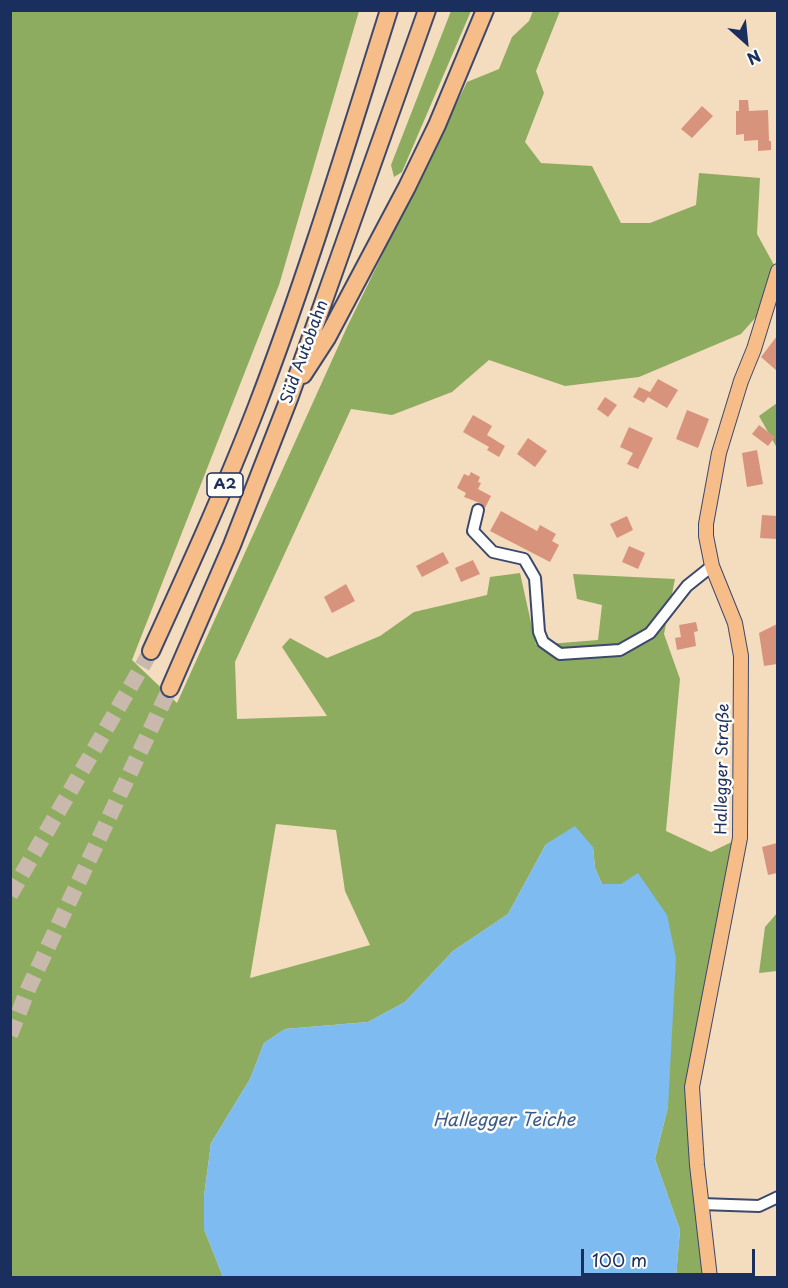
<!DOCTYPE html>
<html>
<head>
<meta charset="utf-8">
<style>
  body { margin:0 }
  #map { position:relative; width:788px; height:1288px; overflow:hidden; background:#f4dcbf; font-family:"Playpen Sans",sans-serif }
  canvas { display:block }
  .frame { position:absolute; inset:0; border:12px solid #1b2f5e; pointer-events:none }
  .north { position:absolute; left:716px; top:12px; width:60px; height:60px; -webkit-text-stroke:4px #fdfcf7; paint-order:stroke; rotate:153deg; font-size:16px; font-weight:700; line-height:24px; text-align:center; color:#1b2f5e }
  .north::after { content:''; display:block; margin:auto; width:21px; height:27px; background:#1b2f5e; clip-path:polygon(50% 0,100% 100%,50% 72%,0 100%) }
  .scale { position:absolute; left:581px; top:1249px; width:174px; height:27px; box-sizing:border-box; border:3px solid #1b2f5e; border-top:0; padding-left:8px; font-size:18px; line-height:21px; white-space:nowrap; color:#1b2f5e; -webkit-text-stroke:4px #fdfcf7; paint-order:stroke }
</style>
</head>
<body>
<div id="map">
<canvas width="788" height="1288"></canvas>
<div class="frame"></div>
<div class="north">N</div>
<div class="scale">100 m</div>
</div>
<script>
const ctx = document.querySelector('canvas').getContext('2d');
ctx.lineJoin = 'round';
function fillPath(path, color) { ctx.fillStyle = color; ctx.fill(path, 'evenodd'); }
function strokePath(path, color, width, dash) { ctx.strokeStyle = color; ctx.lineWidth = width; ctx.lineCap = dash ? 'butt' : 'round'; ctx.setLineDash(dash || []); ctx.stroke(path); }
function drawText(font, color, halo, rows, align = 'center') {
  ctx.font = font + ' "Playpen Sans",sans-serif'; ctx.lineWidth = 5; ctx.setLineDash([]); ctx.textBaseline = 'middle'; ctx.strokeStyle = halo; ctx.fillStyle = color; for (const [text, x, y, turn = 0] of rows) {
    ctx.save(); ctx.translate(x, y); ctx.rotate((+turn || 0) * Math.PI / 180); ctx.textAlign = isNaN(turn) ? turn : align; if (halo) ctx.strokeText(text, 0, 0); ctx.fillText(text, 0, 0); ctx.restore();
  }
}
fillPath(new Path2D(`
  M10,11H359L279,285L132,660L177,703L347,327L467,82L499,69L512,37L529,21L533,11H560L536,71L544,93L525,142L541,163L592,166L621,223H650L696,205L699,173L760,178L757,234L774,265L757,316L741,334L639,377L565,386L489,360L452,392L392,415L351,409L235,662L237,719L327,716L282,647L290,638L327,658L380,636L414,612L487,595L490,577L520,573L536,645L598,640L602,605L577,599L573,574L675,579L664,634L680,679L666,831L711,852L740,838L692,1087L710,1277H676L680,1230L655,1159L668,1107L621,884H602L595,868L593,847L546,844L508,914L453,951L405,1002L368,1022L285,1029L264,1043L250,1079L211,1143L204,1196V1229L223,1277H11ZM276,824L336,830L345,891L370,945L250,978Z
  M451,11H471L402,172L394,177L391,165Z
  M777,403V448L759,416Z
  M777,913V971L759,973L765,927Z`), '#8dac5f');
fillPath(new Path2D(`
  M575,826L593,847L595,868L602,884H621L638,873L667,915L676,958L668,1107L655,1159L680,1230L676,1277H223L204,1229V1196L211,1143L250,1079L264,1043L285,1029L368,1022L405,1002L453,951L508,914L546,844Z`), '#7dbbf0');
fillPath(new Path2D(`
  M739,100H748L749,111L768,110L769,141H771V150L758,151V140L744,141V134L736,135V111H739Z
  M702,106L713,116L692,138L681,129Z
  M777,336V371L761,357Z
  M658,379L678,390L667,408L648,397L644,403L633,397L639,387L650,392Z
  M605,397L617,405L608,417L597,409Z
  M687,410L709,419L698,448L676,439Z
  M473,415L492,426L487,435L505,446L499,457L487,450L489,447L463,432Z
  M759,425L775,437L768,446L752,434Z
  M629,427L653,438L638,469L627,464L633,453L620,447Z
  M528,438L547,451L535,467L517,454Z
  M757,450L763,484L747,487L742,453Z
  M471,472L480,477L478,482L481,483L478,489L491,496L485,508L480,503L464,497L466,493L457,488L464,474L469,476Z
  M501,511L537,531L540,525L556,534L552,541L559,545L550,562L490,531Z
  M762,515L777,516V539L760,538Z
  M627,516L633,530L617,538L610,524Z
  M629,546L645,553L638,569L622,562Z
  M443,552L449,563L422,577L416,566Z
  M473,560L480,574L461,582L455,568Z
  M346,584L355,601L332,613L324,597Z
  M696,622L698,631L694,632L696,646L677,650L675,638L681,637L679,625Z
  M777,624L776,643L777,664L764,666L759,633Z
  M777,843V873L768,875L762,847Z`), '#d8937d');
strokePath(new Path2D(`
  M10,895L151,651
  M10,1035L29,987L170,688`), '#c9b9ac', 16, [16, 8]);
const minor = new Path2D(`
  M478,510L473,531L493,552L524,559L535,578L539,632L543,642L560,654L620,650L650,633L687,586L712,566
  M701,1204L759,1206L778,1197`);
const major = new Path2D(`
  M710,1278L697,1165L692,1087L740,838L741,656L735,623L712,566L706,536V524L719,453L741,381L754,349L778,271`);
const highway = new Path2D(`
  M303,375L327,338L407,187L437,125L485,10
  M151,651C188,570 225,489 257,406C307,276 347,143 389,10
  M170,688L232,545L290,396L427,10`);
strokePath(minor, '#3c496d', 14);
strokePath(major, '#3c496d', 16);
strokePath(highway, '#3c496d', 20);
strokePath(minor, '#fff', 10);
strokePath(major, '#f7bd88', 14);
strokePath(highway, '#f7bd88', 16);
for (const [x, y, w] of [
  [225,485,36]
]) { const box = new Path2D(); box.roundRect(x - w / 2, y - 12, w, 24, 4.5); ctx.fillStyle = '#fdfcf7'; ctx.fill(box); strokePath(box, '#1b2f5e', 1.5); }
drawText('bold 15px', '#1b2f5e', null, [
  ["A2",225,485]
]);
drawText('16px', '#1b2f5e', '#fdfcf7', [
  ["Süd Autobahn",305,352,-70],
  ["Hallegger Straße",723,769,-89]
]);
drawText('italic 18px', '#38598a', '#fdfcf7', [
  ["Hallegger Teiche",504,1121]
]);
</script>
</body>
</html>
